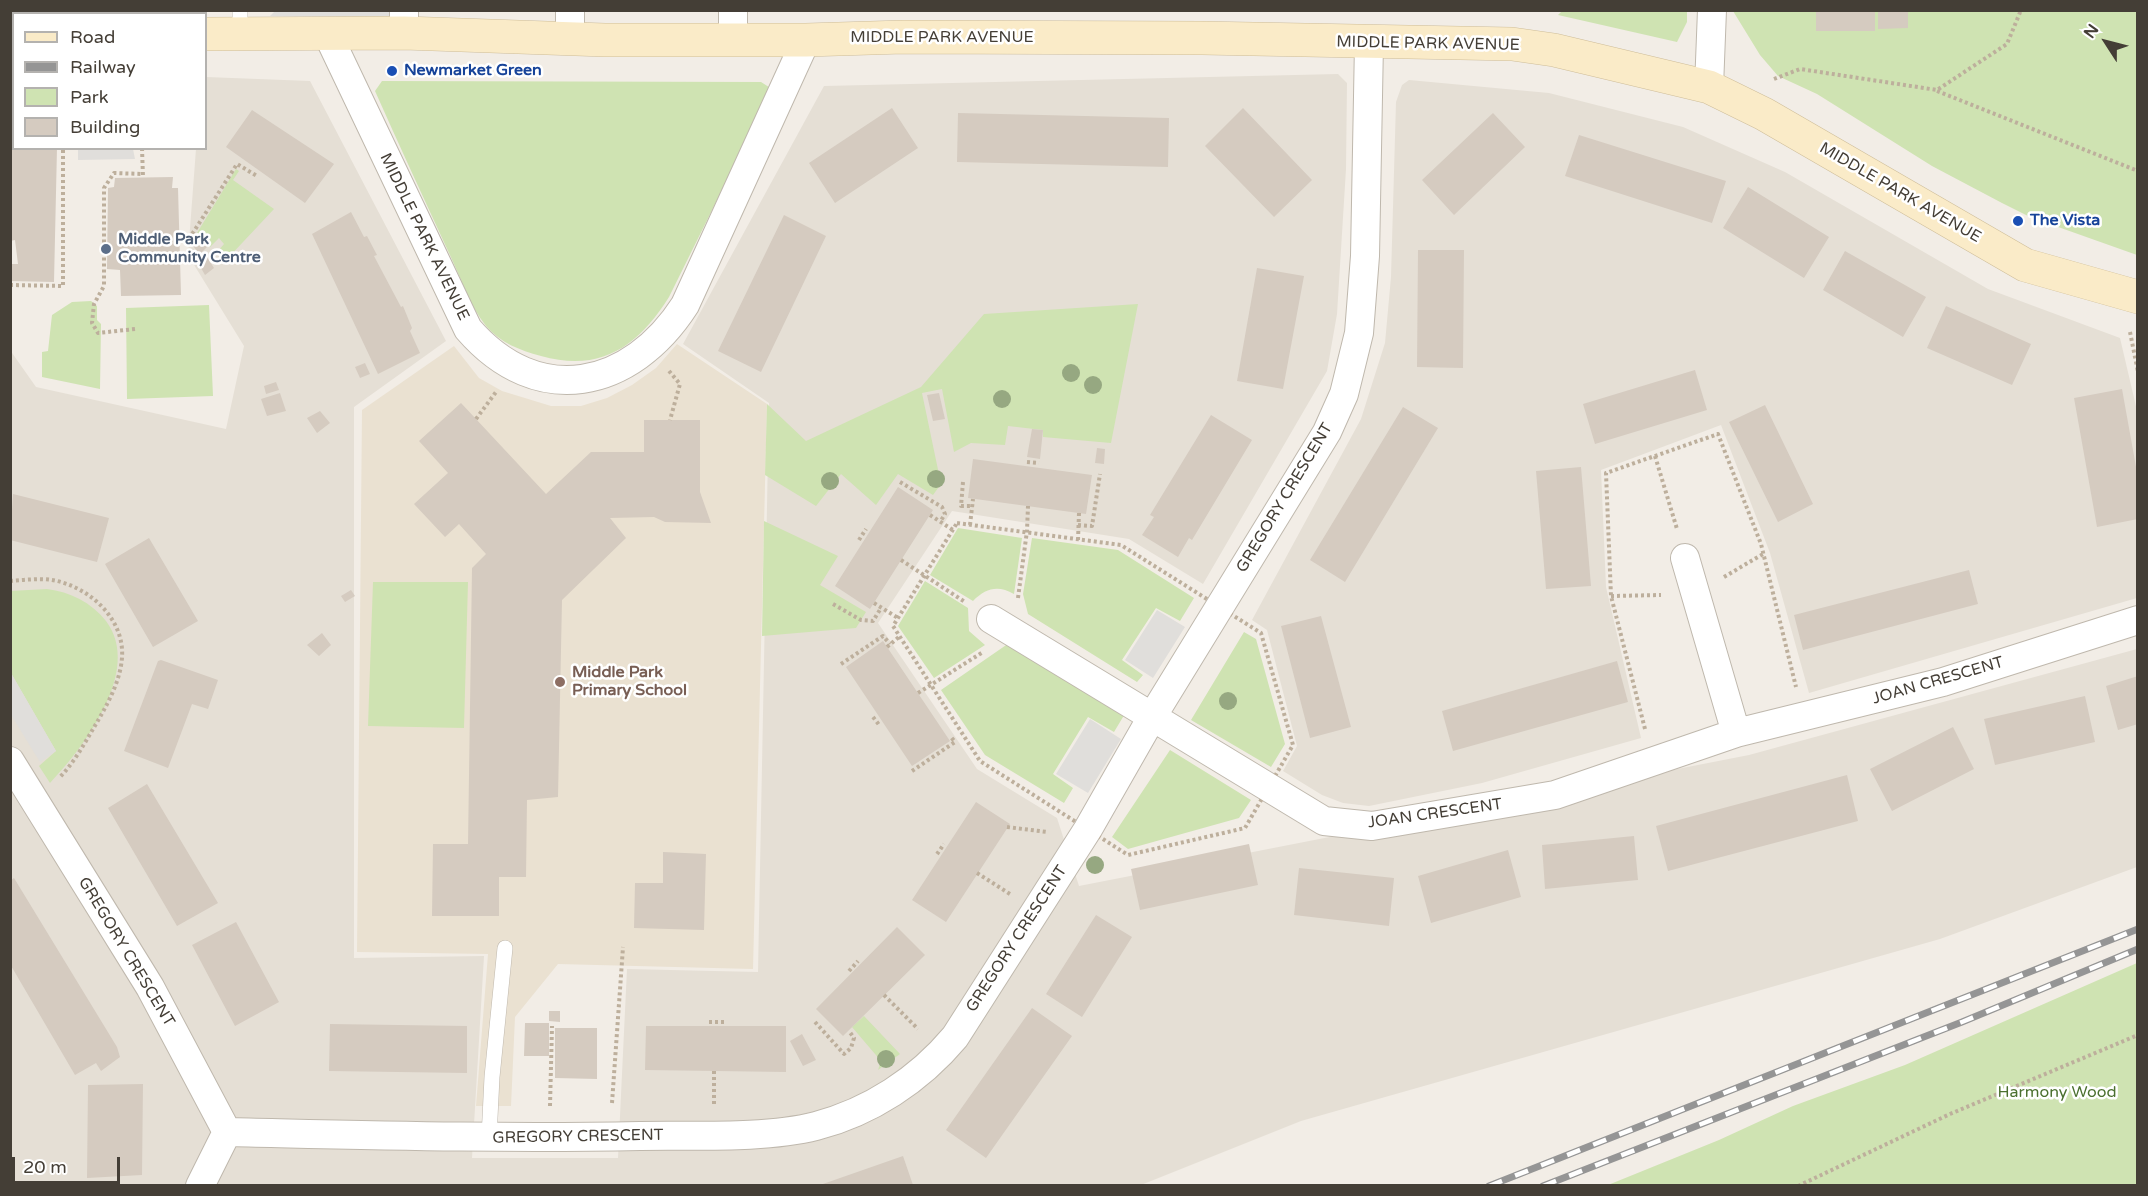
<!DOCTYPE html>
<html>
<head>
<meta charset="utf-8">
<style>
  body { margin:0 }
  #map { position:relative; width:2148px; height:1196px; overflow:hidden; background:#f2ede6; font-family:"Varela Round",sans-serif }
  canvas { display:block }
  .frame { position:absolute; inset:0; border:12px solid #443e36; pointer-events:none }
  .legend { position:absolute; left:12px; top:12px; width:195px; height:138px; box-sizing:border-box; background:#fff; border:2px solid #b4b2af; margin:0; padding:8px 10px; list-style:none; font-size:18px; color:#443e36 }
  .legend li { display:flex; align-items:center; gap:12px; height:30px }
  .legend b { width:30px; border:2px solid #b4b2af }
  .north { position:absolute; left:2076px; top:12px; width:60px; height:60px; -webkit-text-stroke:4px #fff; paint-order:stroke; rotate:306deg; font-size:16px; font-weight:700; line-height:24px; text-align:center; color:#443e36 }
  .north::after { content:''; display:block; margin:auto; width:21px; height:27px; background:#443e36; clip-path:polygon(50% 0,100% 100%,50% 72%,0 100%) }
  .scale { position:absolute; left:12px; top:1157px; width:108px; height:27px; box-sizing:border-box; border:3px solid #443e36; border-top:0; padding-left:8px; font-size:18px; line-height:21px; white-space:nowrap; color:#443e36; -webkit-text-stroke:4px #fff; paint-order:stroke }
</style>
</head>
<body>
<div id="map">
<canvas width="2148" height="1196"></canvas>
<div class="frame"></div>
<ul class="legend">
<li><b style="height:8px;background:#faebc8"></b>Road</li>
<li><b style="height:8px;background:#959595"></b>Railway</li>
<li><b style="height:16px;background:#cfe3b2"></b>Park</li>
<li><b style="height:16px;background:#d5cbc0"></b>Building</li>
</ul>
<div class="north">N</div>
<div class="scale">20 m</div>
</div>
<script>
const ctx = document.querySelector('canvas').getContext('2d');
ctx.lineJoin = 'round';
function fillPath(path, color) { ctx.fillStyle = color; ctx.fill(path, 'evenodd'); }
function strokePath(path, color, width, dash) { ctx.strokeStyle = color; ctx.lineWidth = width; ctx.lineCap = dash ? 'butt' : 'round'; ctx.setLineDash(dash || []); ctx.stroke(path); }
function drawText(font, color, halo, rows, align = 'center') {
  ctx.font = font + ' "Varela Round",sans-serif'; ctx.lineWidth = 5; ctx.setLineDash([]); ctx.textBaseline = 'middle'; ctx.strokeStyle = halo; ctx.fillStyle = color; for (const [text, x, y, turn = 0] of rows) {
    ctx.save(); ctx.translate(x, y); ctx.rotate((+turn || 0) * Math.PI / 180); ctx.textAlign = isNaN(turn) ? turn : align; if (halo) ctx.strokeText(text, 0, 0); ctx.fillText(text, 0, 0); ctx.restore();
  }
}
fillPath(new Path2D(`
  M1338,74L1347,83L1346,169L1337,314L1327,371L1203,584L1129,539L952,511L878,623L977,769L1057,818L1079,886L1749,755L2137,649V867L1940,939L1301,1121L1141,1185H11L10,350L36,387L226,429L244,346L188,255L196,149L206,148V77L310,81L446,341L354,407V958L484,956L472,1158H618L627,969L758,972L769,403L683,344L824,86Z
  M1409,80L1549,93L1683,127L1785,172L1988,289L2120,338L2138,415L2137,598L1809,693L1770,553L1721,425L1601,470L1606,587L1641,738L1482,783L1369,806L1343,803L1322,795L1283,771L1297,746L1267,630L1252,620L1361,419L1385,343L1391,277L1396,102L1402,85Z`), '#e5dfd5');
fillPath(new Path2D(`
  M677,344L767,404L753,969L558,964L515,1017L511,1106H476L488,954L357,952L362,410L454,346L479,378L502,391L551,406H581L607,398L632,385L656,368Z`), '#eae1d1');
fillPath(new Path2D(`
  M1562,11H1687V22L1677,42L1558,15Z
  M1733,11H2137V255L2030,217L2002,203L1932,166L1817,94L1778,76L1760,55Z
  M382,81L761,82L772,89L669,297C638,346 601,373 541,356C519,350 501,343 486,326C470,306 460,276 449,253C424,199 399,145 375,91Z
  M236,169L239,171L233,180L274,209L228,258L218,251L224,244L219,238L210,247L197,233Z
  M91,301L97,306V320L101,324L100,389L42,377V352L48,351L52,315L72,302Z
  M1138,304L1111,443L1043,437V430L1008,426L1005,445L971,443L954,452L942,389L922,393L941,484L933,495L898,474L876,505L841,474L816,506L765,475L767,404L806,441L921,387L984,314Z
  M209,305L213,396L127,399L126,308Z
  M764,521L838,556L820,585L866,612L856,628L762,636Z
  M958,528L1022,538L1014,594C998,585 986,588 973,601L930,575Z
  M1032,538L1118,550L1194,598L1180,621L1156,608L1122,660L1143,675L1137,682L1028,614L1023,594Z
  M925,581L968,608L969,631L985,645L934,678L898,626Z
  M373,582H468L464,728L368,726Z
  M47,589C70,592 91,602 106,621C143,670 84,747 50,783L39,766L56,751L11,673L10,591Z
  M1244,632L1256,639L1285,744L1271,767L1191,720Z
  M1012,641L1126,712L1114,732L1088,717L1053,774L1073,788L1064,803L985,755L941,690Z
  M1170,750L1251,800L1239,818L1128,849L1112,837Z
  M2137,963V1185H1608L1719,1140L1793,1106L1905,1065Z
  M864,1016L900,1054L878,1070L881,1061L852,1027Z`), '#cfe3b2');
fillPath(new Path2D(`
  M276,10L392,11L391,17L270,16Z
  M78,149H133L135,159L78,160Z
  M1157,610L1185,627L1153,678L1125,660Z
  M11,673L56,751L40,762L11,715Z
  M1090,719L1121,739L1088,793L1056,774Z`), '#e0dedb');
fillPath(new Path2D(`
  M1816,10H1875V31H1816Z
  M1878,10H1908V28L1878,29Z
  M892,108L918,148L835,203L809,163Z
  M1243,108L1312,180L1274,217L1205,146Z
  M10,110H14V148H57L54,282L10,281V264H18L15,240L10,241Z
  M252,110L334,164L305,203L226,147Z
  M958,113L1169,118L1168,167L957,162Z
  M1493,113L1525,147L1454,215L1422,180Z
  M1579,135L1726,181L1712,223L1565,176Z
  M173,177L172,188H178L181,295L121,296L120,270L107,269L108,188L114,187L115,178Z
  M1748,187L1829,237L1804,278L1723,228Z
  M351,212L364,237L367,236L377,255L374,256L401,307L403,306L412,328L410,331L420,353L378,374L312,234Z
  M784,215L826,236L761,372L718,351Z
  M200,238L208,246L200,254L192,245Z
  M1418,250H1464L1463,368L1417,367Z
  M1845,251L1926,297L1903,337L1823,290Z
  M205,254L214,268L205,275L196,259Z
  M1257,268L1304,276L1283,389L1237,381Z
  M1946,306L2031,344L2012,385L1927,348Z
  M365,363L370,374L360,378L355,367Z
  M1695,370L1707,410L1595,444L1583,404Z
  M276,382L279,390L266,394L264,386Z
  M2122,389L2138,478V519L2097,527L2074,398Z
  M280,393L286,411L267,416L261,399Z
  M939,393L945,419L933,421L927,395Z
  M461,403L546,494L591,452H644V420H700V492L711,523L665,522L654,517L610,518L626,538L562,600L558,797L527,800L526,877H499V916H432L433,844H468L472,568L486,554L459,524L445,537L414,504L448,473L419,441Z
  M1765,405L1813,504L1778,522L1729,422Z
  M1403,407L1438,428L1345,582L1310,560Z
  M320,411L330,423L317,433L307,418Z
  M1211,415L1252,440L1192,540L1189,538L1178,557L1142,535L1154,517L1150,515Z
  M1032,429L1043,430L1040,459L1027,457Z
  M1097,448L1105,449L1104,464L1095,463Z
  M973,459L1092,475L1086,514L968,498Z
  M1581,467L1591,586L1546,589L1536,471Z
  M898,487L933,510L870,609L835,586Z
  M13,494L109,518L97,562L10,540Z
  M149,538L198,621L153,647L105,564Z
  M1969,570L1978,604L1803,650L1794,615Z
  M351,590L355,596L345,602L341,596Z
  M1321,616L1351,727L1310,738L1281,626Z
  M322,633L331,645L319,656L307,645Z
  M883,641L950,741L912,766L846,667Z
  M161,660L218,680L208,709L192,704L168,768L124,751L158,661Z
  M1617,661L1628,702L1453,751L1442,711Z
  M2138,676V724L2118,730L2106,686Z
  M2085,696L2095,742L1995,765L1984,719Z
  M1953,727L1974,769L1892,811L1870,769Z
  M1847,775L1858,821L1668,871L1656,826Z
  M147,784L218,903L177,926L108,808Z
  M976,802L1010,824L946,922L912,900Z
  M1634,836L1638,880L1545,889L1542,845Z
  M1249,844L1258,885L1140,910L1131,869Z
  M1508,850L1521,897L1431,923L1418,876Z
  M663,852L706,854L704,930L634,928L635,883H663Z
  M1299,868L1394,878L1389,926L1294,915Z
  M14,878L117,1047L120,1057L101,1071L96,1063L75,1075L10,964V881Z
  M1096,915L1132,937L1082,1017L1046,994Z
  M236,922L279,1002L235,1026L192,945Z
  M897,927L925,955L843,1036L816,1009Z
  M1032,1008L1072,1036L986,1158L946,1130Z
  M549,1011H560V1022L549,1021Z
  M525,1023H549V1056H524Z
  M330,1024L467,1026V1073L329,1071Z
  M646,1026H786V1072L645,1070Z
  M555,1028H597V1079L555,1078Z
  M802,1034L816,1060L803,1066L790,1041Z
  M143,1084L142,1175L87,1178L88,1085Z
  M903,1156L913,1185H820Z`), '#d5cbc0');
const lane = new Path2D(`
  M240,34V10
  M489,1138L492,1077L505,948`);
const street = new Path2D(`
  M404,10V33
  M328,35L468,329C538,410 631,389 685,305L806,40
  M570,38V10
  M733,40V10
  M1709,87L1712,10
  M1685,558L1736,733
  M991,619L1324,821L1372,826L1555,795L1736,733L1943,682L2138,620
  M10,761L150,987L227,1132C365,1135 502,1139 640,1136C693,1135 765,1139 816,1126C870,1112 919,1080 955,1037L1088,829L1152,717L1327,432L1344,394L1359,333L1365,256L1369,43
  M200,1186L227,1132`);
const secondary = new Path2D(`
  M206,34L404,33L605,40H806L903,37L1202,38L1512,44L1554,50L1709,87L1764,114L2025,265L2138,297
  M10,37H14`);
strokePath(lane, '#bfb8ad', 16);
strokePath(street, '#bfb8ad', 30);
strokePath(secondary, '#cebd99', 34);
strokePath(new Path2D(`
  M1774,79L1800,69L1937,90L2007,44L2021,10
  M1937,91L2138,171
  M142,148L143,177
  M189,239L237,164L257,176
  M10,285L63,286V148
  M135,329L98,333L92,323L94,304L104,286V188L114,173L142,174
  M2130,332L2138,372
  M669,371L680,384L670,420
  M476,419L496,392
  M1655,456L1677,529
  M1027,462L1039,463
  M900,482L942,507L945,514L940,522
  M963,482L961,506H973
  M930,515L953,530
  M957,523L1121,545L1261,633L1293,745L1245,828L1128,855L980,761L893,626Z
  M970,525L973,499
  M1078,525L1092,526L1100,474
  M859,540L866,529
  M1078,540L1079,513
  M901,560L965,602
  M1724,577L1763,554
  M10,581C24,580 39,578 52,580C88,586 125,618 122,658C120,683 106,707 93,729C83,746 73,764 59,778
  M1611,596L1661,595
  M1018,598L1027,531L1028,506
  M874,603L898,618
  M833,604L861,620L873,621L881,608
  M887,647L899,637
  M841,664L883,636L890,644
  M918,693L983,652
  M873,717L880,726
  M1645,729L1611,596L1606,473L1718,434L1761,544L1796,687
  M912,771L955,742L950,736
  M1007,827L1047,832
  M937,854L944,844
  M977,873L1010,894
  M849,971L858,961
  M884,995L918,1029
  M709,1022H724
  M815,1022L844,1054L851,1048L854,1038L849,1031
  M612,1103L623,947
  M714,1104V1071
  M550,1106L552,1026
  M1798,1186L1950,1114L2138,1035`), '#bdaf9c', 4, [3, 3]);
strokePath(lane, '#fff', 15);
strokePath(street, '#fff', 28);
strokePath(secondary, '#faebc8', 33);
const rail = new Path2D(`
  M1489,1186L2138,929
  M1543,1186L1962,1022L2138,949`);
strokePath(rail, '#959595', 7);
strokePath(rail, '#fff', 4.5, [14]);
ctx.fillStyle = '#96a881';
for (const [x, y] of [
  [1071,373],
  [1093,385],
  [1002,399],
  [936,479],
  [830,481],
  [1228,701],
  [1095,865],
  [886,1059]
]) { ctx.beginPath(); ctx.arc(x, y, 9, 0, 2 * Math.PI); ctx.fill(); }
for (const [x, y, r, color] of [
  [392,71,6,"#1a4fb4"],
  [2018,221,6,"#1a4fb4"],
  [106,249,6,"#5c6f8a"],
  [560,682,6,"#8d6e63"]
]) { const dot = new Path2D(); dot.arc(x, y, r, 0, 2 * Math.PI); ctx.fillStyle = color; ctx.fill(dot); strokePath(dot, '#fff', 2); }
drawText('16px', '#443e36', '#fff', [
  ["MIDDLE PARK AVENUE",942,38],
  ["MIDDLE PARK AVENUE",1428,44,1],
  ["MIDDLE PARK AVENUE",1900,193,30],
  ["MIDDLE PARK AVENUE",424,237,64],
  ["GREGORY CRESCENT",1285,498,-59],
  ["JOAN CRESCENT",1938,681,-16],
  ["JOAN CRESCENT",1435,814,-8],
  ["GREGORY CRESCENT",1017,939,-57],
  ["GREGORY CRESCENT",126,952,59],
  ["GREGORY CRESCENT",578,1137,-1]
]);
drawText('bold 16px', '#164399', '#fff', [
  ["Newmarket Green",404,71],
  ["The Vista",2030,221]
], 'left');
drawText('bold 16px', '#4e5e75', '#fff', [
  ["Middle Park",118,240],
  ["Community Centre",118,258]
], 'left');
drawText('bold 16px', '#785e54', '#fff', [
  ["Middle Park",572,673],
  ["Primary School",572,691]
], 'left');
drawText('16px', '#4b702f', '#fff', [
  ["Harmony Wood",2057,1093]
]);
</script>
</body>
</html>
